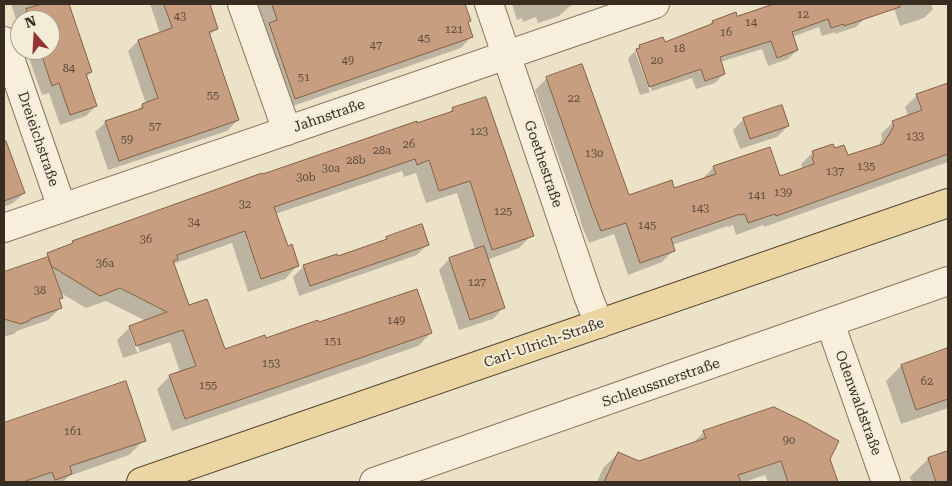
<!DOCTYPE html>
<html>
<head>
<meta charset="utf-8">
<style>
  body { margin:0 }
  #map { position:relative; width:952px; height:486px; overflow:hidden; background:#ece2c8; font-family:"Roboto Serif",serif }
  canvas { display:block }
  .frame { position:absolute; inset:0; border:5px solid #382c21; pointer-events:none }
  .north { position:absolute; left:10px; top:10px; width:50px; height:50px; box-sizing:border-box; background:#f3ecd7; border:1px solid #a89f8e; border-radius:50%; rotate:341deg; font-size:14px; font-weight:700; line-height:20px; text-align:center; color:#382c21 }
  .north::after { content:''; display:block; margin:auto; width:18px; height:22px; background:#913432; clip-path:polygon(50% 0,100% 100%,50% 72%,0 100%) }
</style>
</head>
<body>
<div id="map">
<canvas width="952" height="486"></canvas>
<div class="frame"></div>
<div class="north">N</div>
</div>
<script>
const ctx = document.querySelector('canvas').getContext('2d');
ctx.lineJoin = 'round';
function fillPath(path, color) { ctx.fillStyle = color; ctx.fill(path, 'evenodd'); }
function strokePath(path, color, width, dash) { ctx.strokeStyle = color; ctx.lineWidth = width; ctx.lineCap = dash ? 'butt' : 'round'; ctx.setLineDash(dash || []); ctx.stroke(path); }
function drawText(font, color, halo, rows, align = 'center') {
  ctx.font = font + ' "Roboto Serif",serif'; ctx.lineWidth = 4; ctx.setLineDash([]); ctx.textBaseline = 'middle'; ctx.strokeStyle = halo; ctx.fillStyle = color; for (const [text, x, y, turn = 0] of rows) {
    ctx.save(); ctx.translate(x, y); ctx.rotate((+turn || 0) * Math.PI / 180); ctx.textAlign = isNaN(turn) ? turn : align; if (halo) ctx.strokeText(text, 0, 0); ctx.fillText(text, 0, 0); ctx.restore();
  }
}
fillPath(new Path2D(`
  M11,4H68L91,72L86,77L96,106L86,116L60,125L49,93L42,95L26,50H50V20H20V31Z
  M150,4H208L217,28L209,36L238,120L227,131L108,170L95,132L106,122L136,112L142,105L146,104L128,51L138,41L160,33Z
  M258,4H315L317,8L365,17L360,4H419L421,9L471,37L461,48L284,109L259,35L266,28Z
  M512,4H575L570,6L559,16L538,23L536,17L523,22L522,18L517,20Z
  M778,4H931L933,9L924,18L900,26L894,8L865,18L856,27L835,34V32L822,36L819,27L792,37L797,50L788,59L768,66L762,49L720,62L724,74L715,83L696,89L692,78L652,91L638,51H635L650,92L640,95L628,59L631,55L640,46L664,43L706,28L712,22L735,14L737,18Z
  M547,78L628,196L674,190L702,179L714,167L779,177L802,168L801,164L813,152L834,150L847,157L878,147L882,139L881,134L893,122L908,116L905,107L917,95L948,84V162L764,227L763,225L736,235L733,225L728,227V226L672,245L674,250L662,262L628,275L614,234L589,243L580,221H581L535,90Z
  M486,99L532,235L519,248L487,260L503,308L493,319L459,330L439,270L449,259L475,250L457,193L426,203L416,173L404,177L402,171L275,214L287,248L298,265L285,279L248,292L232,243L173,264L188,306L224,350L265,340L318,324L431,333L418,346L172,431L157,389L170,376L180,372L170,342L123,358L117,340L130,327L146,321L106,301L86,308L59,292L61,298L59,300L61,307L48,320L17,331L14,334L7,336L4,335V274L100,241L262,176L449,113L452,110ZM130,332H133L140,352H137Z
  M744,119L788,126L777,137L740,149L733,130Z
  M4,137L24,193L13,203L4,207Z
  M387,238L427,245L417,255L299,296L293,277L304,266L337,257L383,241Z
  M948,346V408L901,424L886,381L901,366L945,351V349Z
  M126,383L144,440L129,455L69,476L63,482H4V424Z
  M704,432L828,459L837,482H768L765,475L745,482H597L603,468L618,453L639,463L692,444Z
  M948,452V482H912L910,477L928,459Z`), '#0003');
const building = new Path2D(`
  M42,4H69L92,72L86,74L97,106L70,115L59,83L52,86L40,50H50V20H29L26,9Z
  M164,4H210L218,29L209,32L239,120L119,161L105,121L143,108L142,104L158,98L138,40L172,28Z
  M272,4H465L471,21L468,22L473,37L295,99L269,23L277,20Z
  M774,4H899L900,7L844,26V24L831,28L828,19L792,32L798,50L777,58L771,41L720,57L725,74L705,81L701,69L649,87L636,49L640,48L639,45L663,37L665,42L709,25L713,23L712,21L736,12L737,16Z
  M582,64L629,195L672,180L674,188L716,174L713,166L770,147L780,176L814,164L812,157L814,156L812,151L833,144L835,148L844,145L848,155L883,144L894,126L892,121L922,110L916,94L948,83V154L776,216L775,214L748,223L745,214L740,215V214L671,238L675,251L640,263L626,223L601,231L592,208L546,77Z
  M486,97L534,236L492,250L470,181L439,191L429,160L417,165L415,159L274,207L288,246L292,244L299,266L261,279L245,231L177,255L178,259L173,261L189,305L207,299L225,349L265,335L266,338L318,320L319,322L417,289L432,333L185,419L169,375L196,366L183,330L136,346L129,326L167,312L120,288L100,296L51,266L47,253L73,243L72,241L262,173L263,174L417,121V123L453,111L452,108Z
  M782,105L789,126L750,139L743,118Z
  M6,141L25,193L4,201V142Z
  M422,224L429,245L310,286L303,265L337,254L338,256L387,239L386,237Z
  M484,246L505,308L470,320L449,258Z
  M48,257L63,298L59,299L62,308L30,319L29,321L21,324L4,319V272Z
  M948,348V399L916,410L901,365Z
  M126,381L146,441L70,466L72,474L55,480L52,472L23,482H4V423Z
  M774,407L805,422L839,441L830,459L838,482H788L781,461L738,475L741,482H604L618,452L639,461L706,438L703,431Z
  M948,451V482H936L928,458Z`);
fillPath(building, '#c79f80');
strokePath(building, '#845f46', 1);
const minor = new Path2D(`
  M242,4L287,131
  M489,4L588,296L599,324
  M4,41L62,208
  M4,228L655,4
  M830,323L886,482
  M374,482L948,281`);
const major = new Path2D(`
  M141,482L948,203`);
strokePath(minor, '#86745e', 30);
strokePath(major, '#554332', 30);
strokePath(minor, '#f7efdb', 28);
strokePath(major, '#ebd6a3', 28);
drawText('11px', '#5c4939', null, [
  ["12",803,15],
  ["43",180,17],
  ["14",751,23],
  ["121",454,30],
  ["16",726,33],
  ["45",424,39],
  ["47",376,46],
  ["18",679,49],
  ["49",348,61],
  ["20",657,61],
  ["84",69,69],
  ["51",304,78],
  ["55",213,96],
  ["22",574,99],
  ["57",155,127],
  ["123",479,132],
  ["133",915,137],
  ["59",127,140],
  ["26",409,145],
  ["28a",382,151],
  ["130",594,154],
  ["28b",356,161],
  ["135",866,167],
  ["30a",331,169],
  ["137",835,172],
  ["30b",306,178],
  ["139",783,193],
  ["141",757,196],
  ["32",245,205],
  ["143",700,209],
  ["125",503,212],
  ["34",194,223],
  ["145",647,226],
  ["36",146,240],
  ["36a",105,264],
  ["127",477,283],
  ["38",40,291],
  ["149",396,321],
  ["151",333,342],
  ["153",271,364],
  ["62",927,382],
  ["155",208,386],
  ["161",73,432],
  ["90",789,441]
]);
drawText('14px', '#382c21', '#f3ecd7', [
  ["Jahnstraße",329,116,-19],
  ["Dreieichstraße",38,139,71],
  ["Goethestraße",543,164,71],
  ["Carl-Ulrich-Straße",544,343,-19],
  ["Schleussnerstraße",661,383,-19],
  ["Odenwaldstraße",858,403,70]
]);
</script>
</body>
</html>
